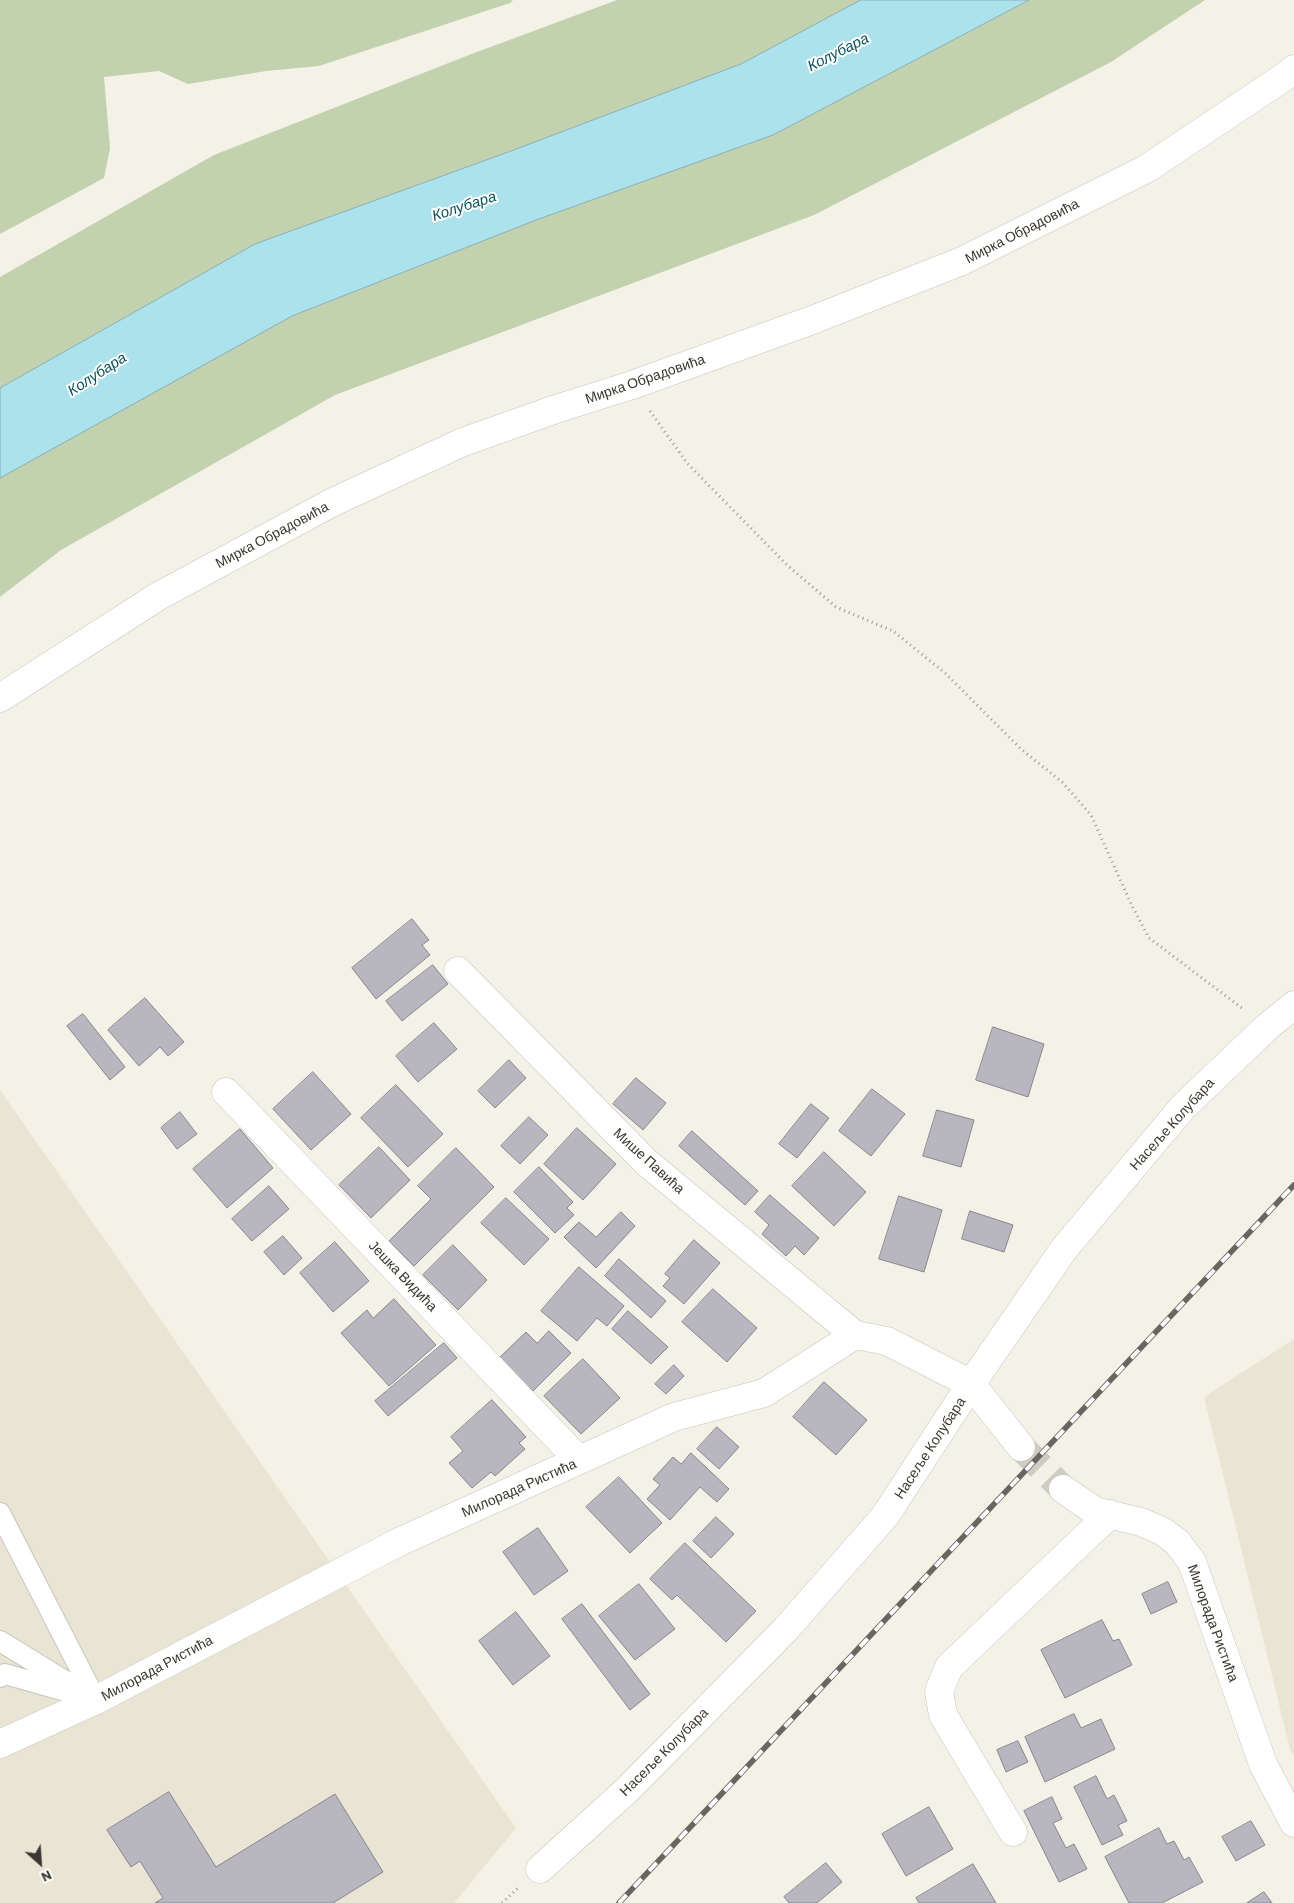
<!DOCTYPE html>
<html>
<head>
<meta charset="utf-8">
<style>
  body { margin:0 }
  #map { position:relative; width:1294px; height:1903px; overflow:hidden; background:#f4f1e7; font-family:Barlow,sans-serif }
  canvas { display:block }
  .north { position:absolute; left:15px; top:1838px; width:50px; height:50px; -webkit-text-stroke:4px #fffefc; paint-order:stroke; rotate:154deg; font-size:14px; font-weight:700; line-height:20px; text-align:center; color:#393834 }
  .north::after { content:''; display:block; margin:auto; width:18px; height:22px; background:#393834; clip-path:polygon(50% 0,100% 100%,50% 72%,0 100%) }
</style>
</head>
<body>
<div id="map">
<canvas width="1294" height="1903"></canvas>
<div class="north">N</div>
</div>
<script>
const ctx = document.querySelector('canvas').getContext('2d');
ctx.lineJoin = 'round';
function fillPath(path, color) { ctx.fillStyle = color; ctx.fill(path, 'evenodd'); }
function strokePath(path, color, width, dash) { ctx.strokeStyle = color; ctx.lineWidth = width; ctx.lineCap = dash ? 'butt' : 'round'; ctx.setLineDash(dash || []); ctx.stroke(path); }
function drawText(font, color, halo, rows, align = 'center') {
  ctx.font = font + ' Barlow,sans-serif'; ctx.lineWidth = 4; ctx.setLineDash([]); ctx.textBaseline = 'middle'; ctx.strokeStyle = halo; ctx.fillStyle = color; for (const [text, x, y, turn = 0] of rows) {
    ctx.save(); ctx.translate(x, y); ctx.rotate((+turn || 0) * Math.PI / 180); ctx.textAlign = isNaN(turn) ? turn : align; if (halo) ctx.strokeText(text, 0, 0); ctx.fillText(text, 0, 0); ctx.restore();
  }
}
fillPath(new Path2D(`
  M0,1090L516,1828L454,1903H0Z
  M1294,1339V1756L1290,1749L1204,1397Z`), '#eae4d4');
fillPath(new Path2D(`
  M0,0H513L510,3L319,66L266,71L188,84L159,71L104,77L110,148L104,178L0,234Z
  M617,0H861L741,64L511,151L255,244L0,388V277L214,155L469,55Z
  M1029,0H1205L1111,62L814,215L335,395L61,550L0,597V478L2,476L292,316L536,220L773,135Z`), '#c2d1ae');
const water = new Path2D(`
  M861,0H1029L773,135L536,220L292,316L0,478V388L255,244L511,151L741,64Z`);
fillPath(water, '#abe2ec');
strokePath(water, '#89afb5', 1);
const building = new Path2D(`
  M412,919L429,940L422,945L430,955L376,999L352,968Z
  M433,965L448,984L402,1021L386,1001Z
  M145,998L184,1042L168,1056L160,1047L139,1066L108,1030Z
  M83,1014L125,1067L110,1080L67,1026Z
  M434,1023L457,1049L418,1082L396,1056Z
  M993,1027L1044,1044L1028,1097L976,1080Z
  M509,1060L526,1078L495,1108L478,1091Z
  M313,1072L351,1114L311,1150L273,1109Z
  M636,1078L666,1103L643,1130L613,1104Z
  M396,1085L443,1134L408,1167L361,1118Z
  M872,1089L905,1114L871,1156L839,1131Z
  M811,1104L829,1118L797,1158L779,1144Z
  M937,1110L974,1120L961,1167L923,1156Z
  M180,1112L197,1134L177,1149L161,1128Z
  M529,1117L548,1135L520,1164L501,1146Z
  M577,1128L616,1164L583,1200L544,1164Z
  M240,1129L273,1168L227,1208L193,1169Z
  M692,1131L758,1191L745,1205L679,1146Z
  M379,1147L410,1180L371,1218L339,1185Z
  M456,1148L494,1187L414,1266L389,1241L431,1199L418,1186Z
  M824,1152L866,1192L834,1226L792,1186Z
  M539,1167L573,1202L567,1208L574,1215L555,1233L514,1192Z
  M269,1186L289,1209L252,1241L232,1219Z
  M770,1195L819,1238L804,1255L795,1246L786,1256L762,1234L769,1225L755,1212Z
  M899,1196L942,1210L924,1272L879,1259Z
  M506,1198L549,1239L524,1265L481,1223Z
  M970,1211L1013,1225L1004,1252L962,1239Z
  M621,1212L635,1226L596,1268L564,1237L579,1222L596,1237Z
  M283,1236L302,1258L284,1275L264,1252Z
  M694,1240L720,1263L684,1304L663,1286L670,1278L665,1274Z
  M335,1242L369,1281L333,1312L300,1273Z
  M453,1245L487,1280L458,1310L423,1275Z
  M619,1259L666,1301L651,1318L605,1276Z
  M579,1267L624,1306L607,1326L597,1318L577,1341L541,1311Z
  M713,1289L757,1328L727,1362L682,1322Z
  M394,1299L436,1345L389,1386L341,1333L367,1310L373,1318Z
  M628,1311L668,1347L651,1364L612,1329Z
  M549,1331L571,1353L533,1391L499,1358L526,1332L537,1343Z
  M444,1343L457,1358L388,1416L375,1401Z
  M583,1359L620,1398L581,1434L544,1396Z
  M674,1365L684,1376L666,1394L655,1384Z
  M824,1382L867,1420L836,1455L793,1417Z
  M492,1400L526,1437L519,1443L525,1449L495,1476L491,1472L472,1488L449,1463L463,1451L451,1437Z
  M717,1427L739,1447L719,1469L697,1449Z
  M691,1453L729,1489L717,1502L700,1487L670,1520L647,1499L660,1485L653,1479L673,1457L681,1464Z
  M619,1477L662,1523L630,1553L586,1507Z
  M716,1517L734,1534L711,1558L693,1541Z
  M538,1528L568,1571L534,1595L503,1552Z
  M685,1543L756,1611L726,1642L677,1595L672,1600L650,1579Z
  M1168,1582L1177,1602L1151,1614L1142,1594Z
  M639,1584L675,1629L635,1660L599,1616Z
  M582,1604L650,1694L630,1710L562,1619Z
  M516,1612L550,1656L513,1685L479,1641Z
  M1102,1620L1113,1641L1119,1639L1132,1665L1065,1698L1041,1650Z
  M1074,1714L1081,1728L1101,1719L1115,1749L1045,1782L1025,1737Z
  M1018,1741L1028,1762L1006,1772L997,1750Z
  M1096,1776L1107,1799L1114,1795L1127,1821L1118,1825L1123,1835L1102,1845L1074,1787Z
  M169,1792L216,1867L335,1794L383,1872L333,1903H155L163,1898L140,1861L131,1867L107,1830Z
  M1052,1797L1062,1819L1053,1823L1066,1848L1074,1844L1087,1869L1059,1882L1024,1811Z
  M929,1807L953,1849L906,1876L882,1834Z
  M1251,1821L1265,1845L1236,1861L1222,1837Z
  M1159,1828L1167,1844L1174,1841L1184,1860L1189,1857L1203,1882L1162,1903H1129L1105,1857Z
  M826,1863L842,1882L817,1903H789L784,1897Z
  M973,1864L996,1903H919L916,1898Z
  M1264,1892L1272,1903H1247Z`);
fillPath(building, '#b8b6bf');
strokePath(building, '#89868f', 1);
strokePath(new Path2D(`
  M1021,1447L1063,1489`), '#cfccc3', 28, [28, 14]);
const lane = new Path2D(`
  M0,1513L96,1700
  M0,1641L96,1700
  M0,1677L5,1674L72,1693`);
const street = new Path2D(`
  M458,971L646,1162L855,1335
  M226,1092L579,1460
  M1063,1489L1095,1511L1141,1522L1162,1531L1177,1542L1192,1562L1263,1764L1294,1823
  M0,1744L96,1700L399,1542L674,1417L764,1393L855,1335L887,1341L971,1384L1021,1447
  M1013,1832L943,1715L939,1691L949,1667L1110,1514
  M540,1869L627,1790L786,1629L885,1516L971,1384L1064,1249L1183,1107L1267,1027L1294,1005`);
const secondary = new Path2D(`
  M0,698L157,597L333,502L463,442L556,409L632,385L815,319L962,261L1146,169L1284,77L1294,69`);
strokePath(lane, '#c8c5bc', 22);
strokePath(street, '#c8c5bc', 29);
strokePath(secondary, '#c8c5bc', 29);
strokePath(new Path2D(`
  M650,411L687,463L787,565L836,607L893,631L945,673L1022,750L1062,782L1091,815L1132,906L1149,938L1242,1008
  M502,1903L518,1888`), '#9a9891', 3, [1, 4]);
strokePath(lane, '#fff', 20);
strokePath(street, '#fff', 28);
strokePath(secondary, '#fff', 28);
const rail = new Path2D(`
  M619,1903L1294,1185`);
strokePath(rail, '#686661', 5.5);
strokePath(rail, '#fffefc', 4, [11]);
drawText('14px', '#393834', '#fffefc', [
  ["Мирка Обрадовића",1022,231,-27],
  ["Мирка Обрадовића",645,379,-19],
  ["Мирка Обрадовића",272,535,-28],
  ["Насеље Колубара",1172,1124,-48],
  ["Мише Павића",649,1161,42],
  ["Јешка Видића",403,1276,46],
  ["Насеље Колубара",930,1448,-57],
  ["Милорада Ристића",519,1488,-24],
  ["Милорада Ристића",1213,1623,70],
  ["Милорада Ристића",157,1668,-28],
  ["Насеље Колубара",664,1752,-45]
]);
drawText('italic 15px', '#035560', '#fffefc', [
  ["Колубара",838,52,-27],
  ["Колубара",464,206,-18],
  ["Колубара",97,374,-33]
]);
</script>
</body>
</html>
